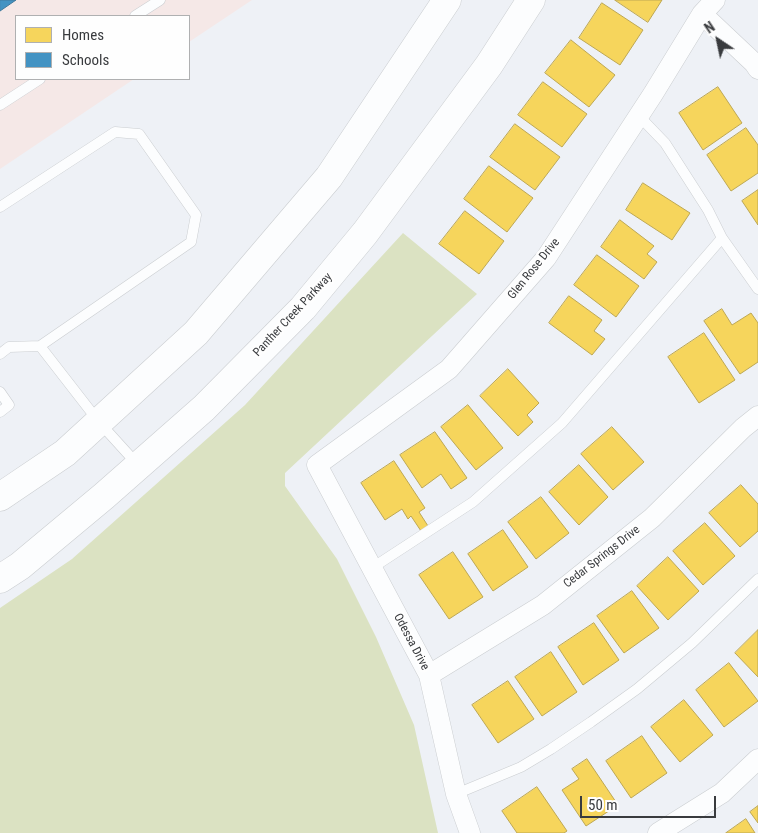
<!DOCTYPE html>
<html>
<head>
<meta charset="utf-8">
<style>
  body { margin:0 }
  #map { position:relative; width:758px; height:833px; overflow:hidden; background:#eef1f6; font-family:"Roboto Condensed",sans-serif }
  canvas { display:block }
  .legend { position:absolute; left:15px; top:15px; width:175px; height:65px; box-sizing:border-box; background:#fefefe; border:1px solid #afb0b1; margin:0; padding:6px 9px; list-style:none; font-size:15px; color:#393b3e }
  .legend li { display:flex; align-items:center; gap:10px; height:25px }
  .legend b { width:25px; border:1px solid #afb0b1 }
  .north { position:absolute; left:693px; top:15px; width:50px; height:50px; -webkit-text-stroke:4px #fefefe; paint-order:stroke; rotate:326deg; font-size:14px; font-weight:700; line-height:20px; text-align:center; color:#393b3e }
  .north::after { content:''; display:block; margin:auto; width:18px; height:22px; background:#393b3e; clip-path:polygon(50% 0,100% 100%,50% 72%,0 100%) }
  .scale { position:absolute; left:580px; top:796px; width:136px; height:22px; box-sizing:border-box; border:2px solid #393b3e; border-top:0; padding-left:6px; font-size:15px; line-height:18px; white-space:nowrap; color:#393b3e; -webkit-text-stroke:4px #fefefe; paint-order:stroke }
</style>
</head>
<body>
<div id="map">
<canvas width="758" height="833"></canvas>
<ul class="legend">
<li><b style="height:14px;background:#f6d55c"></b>Homes</li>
<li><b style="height:14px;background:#4393c3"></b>Schools</li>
</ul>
<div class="north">N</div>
<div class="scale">50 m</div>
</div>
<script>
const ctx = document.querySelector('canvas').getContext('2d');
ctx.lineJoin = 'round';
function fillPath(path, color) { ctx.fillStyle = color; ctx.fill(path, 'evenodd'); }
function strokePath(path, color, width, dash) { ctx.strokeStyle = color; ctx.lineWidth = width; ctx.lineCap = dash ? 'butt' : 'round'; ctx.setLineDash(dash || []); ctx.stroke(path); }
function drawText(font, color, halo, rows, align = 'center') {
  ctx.font = font + ' "Roboto Condensed",sans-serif'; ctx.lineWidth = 5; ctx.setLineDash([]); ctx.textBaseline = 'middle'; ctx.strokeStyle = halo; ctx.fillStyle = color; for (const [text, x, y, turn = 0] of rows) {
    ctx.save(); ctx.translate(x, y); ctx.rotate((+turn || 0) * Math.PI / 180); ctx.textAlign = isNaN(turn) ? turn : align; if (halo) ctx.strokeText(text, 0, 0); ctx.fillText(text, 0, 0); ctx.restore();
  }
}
fillPath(new Path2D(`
  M0,0H252L189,42V16H16V79H134L0,169Z`), '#f5e8e7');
fillPath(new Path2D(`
  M403,233L477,294L285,473V486L337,559L376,637L414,725L438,833H0V608L72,559L245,405Z`), '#dbe2c2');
const homes = new Path2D(`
  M615,0H662L648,22Z
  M602,3L643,30L620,65L579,38Z
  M571,40L615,75L589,107L545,73Z
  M543,82L587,114L562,147L518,115Z
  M718,87L742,123L703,150L679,113Z
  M515,124L560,157L535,190L490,157Z
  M746,128L758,145V173L731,191L707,155Z
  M489,166L533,198L507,232L464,199Z
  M643,183L690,213L672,240L626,210Z
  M758,190V225L742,201Z
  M465,211L504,241L479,274L439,244Z
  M620,220L654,246L647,254L657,262L644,279L601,247Z
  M597,255L639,286L616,317L574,285Z
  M569,296L602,320L594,331L605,339L592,355L549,323Z
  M722,309L732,325L751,313L758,323V362L740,374L704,321Z
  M704,333L735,380L699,403L668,357Z
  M508,369L539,403L527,415L533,422L518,436L480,396Z
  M468,405L503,448L476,470L441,427Z
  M612,427L644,462L613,490L581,454Z
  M435,432L467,478L451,489L441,474L422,488L400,455Z
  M394,461L425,508L419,512L428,526L421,531L411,516L408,519L402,509L385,520L361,483Z
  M579,465L608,497L579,525L549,492Z
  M741,485L758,504V531L740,547L709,513Z
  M541,497L569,533L536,559L508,522Z
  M705,523L735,556L703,585L673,551Z
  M503,530L528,567L493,591L468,554Z
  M453,552L483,597L449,619L419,575Z
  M668,557L699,591L668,620L637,586Z
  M632,591L659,628L624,653L597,616Z
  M594,623L619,660L583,685L558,647Z
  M758,630V677L735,653Z
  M551,652L577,692L542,716L515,677Z
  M729,663L758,701L724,727L696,690Z
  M508,681L534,719L498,743L472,705Z
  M684,700L713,735L680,762L651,727Z
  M642,736L667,773L631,798L606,761Z
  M587,759L618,805L586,826L562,790L579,779L572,769Z
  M537,787L567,831L564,833H517L502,811Z
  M758,806V823L750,812Z
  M746,819L755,833H726Z`);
fillPath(homes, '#f6d55c');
strokePath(homes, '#bda753', 1);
const schools = new Path2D(`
  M0,0H16L0,11Z`);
fillPath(schools, '#4393c3');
strokePath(schools, '#40799b', 1);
const service = new Path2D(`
  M135,16L160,0
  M0,105L40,79
  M639,116L665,143L708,210L722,238L758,289
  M0,207L115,132L139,134L196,215L191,242L40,346L99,422L138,465
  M0,354L9,347L40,346
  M0,392L9,405L0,412
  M372,568L473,502L562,423L722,238
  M456,794L521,767L551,749L591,722L637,689L692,643L758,579`);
const minor = new Path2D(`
  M702,14L754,63L758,69
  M429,675L543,605L652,518L743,428L758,416
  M470,833L456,794L429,675L317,465L449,369L546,258L653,94L702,14L715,0
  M658,833L722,793L758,759`);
const secondary = new Path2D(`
  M0,497L65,453L196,333L329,177L447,0
  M0,579L20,566L104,496L204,408L303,308L365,233L489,65L531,0`);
strokePath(service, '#cacdd0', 11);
strokePath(minor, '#cacdd0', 21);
strokePath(secondary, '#cacdd0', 29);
strokePath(service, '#fcfdfe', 10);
strokePath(minor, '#fcfdfe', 20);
strokePath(secondary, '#fcfdfe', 28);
drawText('12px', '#393b3e', '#fefefe', [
  ["Glen Rose Drive",534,269,-51],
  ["Panther Creek Parkway",293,315,-47],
  ["Cedar Springs Drive",602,557,-38],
  ["Odessa Drive",411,642,62]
]);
</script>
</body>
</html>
